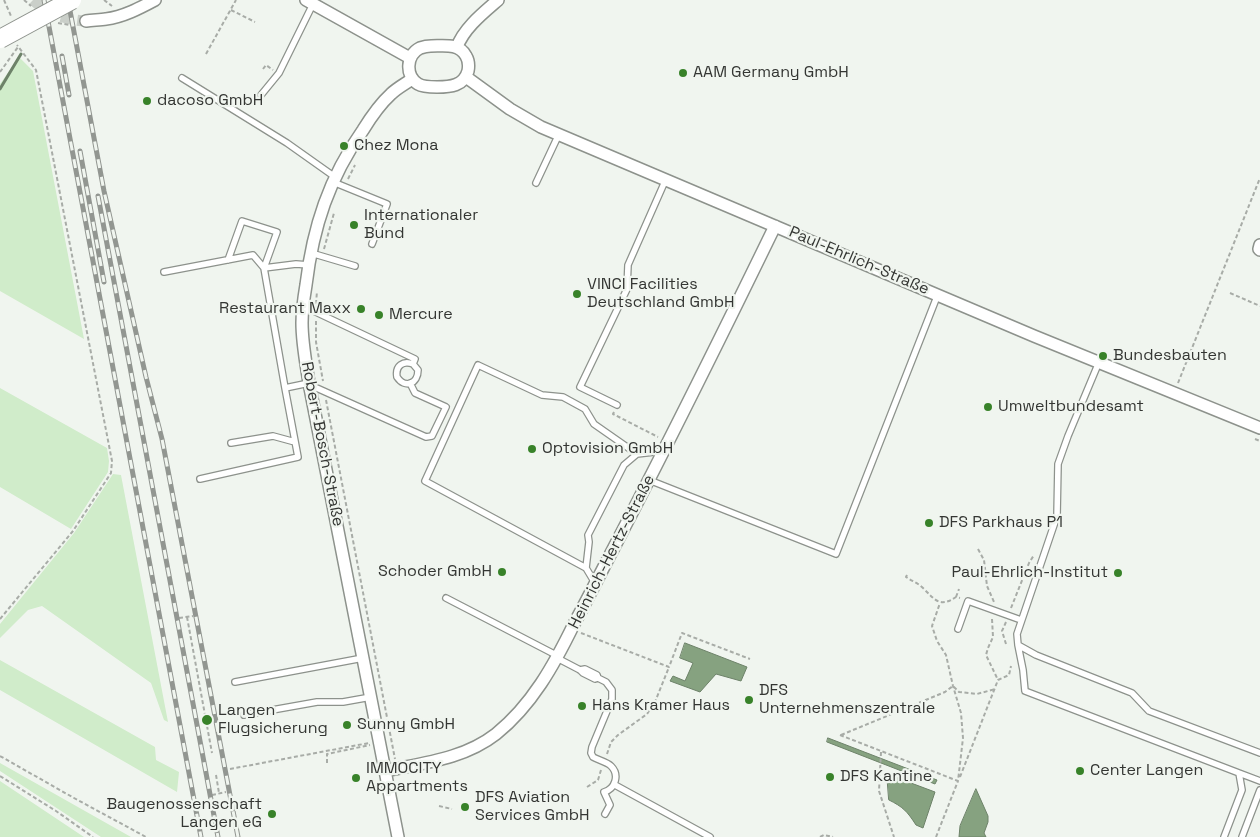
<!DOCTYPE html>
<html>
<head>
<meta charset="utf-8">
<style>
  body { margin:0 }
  canvas { display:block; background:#f0f5ef }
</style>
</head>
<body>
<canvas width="1260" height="837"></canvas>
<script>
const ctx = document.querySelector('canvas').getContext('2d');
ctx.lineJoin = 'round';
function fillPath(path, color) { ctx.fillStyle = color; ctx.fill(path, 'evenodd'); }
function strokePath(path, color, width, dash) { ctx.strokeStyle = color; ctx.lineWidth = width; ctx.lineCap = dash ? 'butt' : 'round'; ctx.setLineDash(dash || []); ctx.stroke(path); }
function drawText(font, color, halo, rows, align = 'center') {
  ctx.font = font + ' "Space Grotesk",sans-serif'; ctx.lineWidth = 4.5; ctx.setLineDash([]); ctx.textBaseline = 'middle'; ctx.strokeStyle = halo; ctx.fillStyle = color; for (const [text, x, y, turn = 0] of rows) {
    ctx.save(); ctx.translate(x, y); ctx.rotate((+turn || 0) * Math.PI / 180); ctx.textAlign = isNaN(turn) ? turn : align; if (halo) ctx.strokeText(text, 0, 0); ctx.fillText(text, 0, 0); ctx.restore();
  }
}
fillPath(new Path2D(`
  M19,57L33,71L84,339L0,291V84Z
  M0,388L107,448L109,461L108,472L71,529L0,487Z
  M113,474L121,475L168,722L164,720L151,683L42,606L28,610L0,638V624L74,533Z
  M0,660L155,747L156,760L179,772L177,792L0,690Z
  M0,763L131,837H101L0,771Z
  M0,781L84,837H0Z`), '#d0ecca');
const water = new Path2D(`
  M685,643L747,667L741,681L716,674L700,692L670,681L673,676L685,681L693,663L680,658Z
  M828,738L937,780L935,784L827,742Z
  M887,774L935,792L923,828L916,825C907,811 903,807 889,800Z
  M976,789L988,816V822L984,833L986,837H959L960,826Z`);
fillPath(water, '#86a280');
strokePath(water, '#6d8269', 1);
strokePath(new Path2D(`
  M0,89L21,54`), '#6d8269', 3);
strokePath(new Path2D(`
  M33,0C48,14 66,20 86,21`), '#cacfc9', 11, [11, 5.5]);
const lane = new Path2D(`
  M182,78L287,143L335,177
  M261,95L279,73L312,6L314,4
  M333,182L387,204L372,244
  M536,183L559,134
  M311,253L355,266
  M228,260L242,221L277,232L264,268
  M309,265L296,264L264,268L285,388L309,383
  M164,272L253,255L264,268
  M303,306L415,359L413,364L418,370C418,384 405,389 397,377C395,366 403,360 413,364
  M1099,362L1068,436L1058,464L1057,516L1017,634L1018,645L1036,655L1132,693L1149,711L1260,753
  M310,385L426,437L432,436L446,407L415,393L410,383
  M617,405L580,387L627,289L628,265L666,179
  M231,443L273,436L295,442
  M200,479L298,457L285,388
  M649,480L836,554L938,294
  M586,568L589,542L588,535L624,465L637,454L663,451
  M595,583L586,568L425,481L478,365L542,395L563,397L585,409L594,424L637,454
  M446,598L558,656
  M958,629L968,601L1021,620
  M1018,645L1023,670L1025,691L1239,773L1242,790L1224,837
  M557,658L580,670L583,673L595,679L598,678
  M580,670L585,669L597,675L598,678L606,682L612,690V699L592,747L591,753L593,757C598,760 607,762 611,766C620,775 615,789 604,792L610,805L605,814
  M235,682L363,658
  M244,715L317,702H343L371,697
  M1239,773L1260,781
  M615,785L710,837
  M1242,837L1260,790`);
const street = new Path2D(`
  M306,0L410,58
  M86,21C93,20 100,20 106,19C123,17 140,8 155,0
  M431,46C444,46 459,43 466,56C469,61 469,66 468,71C464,86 450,87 437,87C430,87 423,87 418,84C405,76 406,55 420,48C423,47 427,46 431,46Z
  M457,47C464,28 483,13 498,0
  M466,77L510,109L541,127L1034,336L1260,428
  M1260,245L1259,249L1260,250
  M385,771C423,763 464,759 496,734C532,705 554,665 574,624C586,602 597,580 609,557C666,448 721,337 775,226
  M398,837L309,383C306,363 302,343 302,323C302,310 304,297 306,285C313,227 329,178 363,130C371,117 380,104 391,94C397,88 405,84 412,79`);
strokePath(lane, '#8d928c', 8);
strokePath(street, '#8d928c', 14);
strokePath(new Path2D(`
  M4,0L11,16
  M24,0L31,6
  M104,0L112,6
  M231,10L255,22
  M58,23L76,26
  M206,54L236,0
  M263,69L266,65L273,70
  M0,72L18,47
  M348,179L355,165
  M324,249L334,213
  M1230,293L1260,306
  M316,304L317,291
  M316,321V342L323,381
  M1178,383L1260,178
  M326,400L395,759
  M614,412L613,414L658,437
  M1255,439L1260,441
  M978,549L984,560L987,586L994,602
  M907,575L906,577C912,581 918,583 923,588C935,600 940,608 956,597L960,598
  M956,597L959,589
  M1011,608L1029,563L1034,555
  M187,617L212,753
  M179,618L193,616
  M0,619L73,531L111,473L112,461L36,70L17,45
  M992,619L993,637L988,648L986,655L998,680
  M581,633L669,667L682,633L750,659
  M1006,644L1002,631L1006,622
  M840,735L958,781L963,738L961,713L953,686L946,655L937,641L932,626L940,603
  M841,735L945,692L953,686L959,692L977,694L995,689
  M881,752L879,791L894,837
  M607,754L611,742L618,735L647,714L655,702L669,667
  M0,756L74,798L146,837
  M327,763V754L370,745
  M230,769L369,743
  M216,775L219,793
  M0,776L56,811L93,837
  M960,777L998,680L1009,675L1011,666
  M587,787L598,780L601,770
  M212,795L226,792
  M439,806L452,809
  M820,837L824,835L833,837
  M936,837L958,781`), '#a8aca7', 2, [4, 2.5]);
strokePath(lane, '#fff', 5.5);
strokePath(street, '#fff', 11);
const rail = new Path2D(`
  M44,0L201,837
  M68,0L104,191L146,377L162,439L238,837
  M62,56L69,95
  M80,151L104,282
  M98,196L218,837`);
strokePath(rail, '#929691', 5);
strokePath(rail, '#f0f5ef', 3, [9]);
const primaryBridge = new Path2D(`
  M0,39L72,0`);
strokePath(primaryBridge, '#8d928c', 20, []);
strokePath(primaryBridge, '#fff', 18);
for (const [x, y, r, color] of [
  [683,73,5,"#388229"],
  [147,101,5,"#388229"],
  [344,146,5,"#388229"],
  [354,225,5,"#388229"],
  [577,294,5,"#388229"],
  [361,309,5,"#388229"],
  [379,315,5,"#388229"],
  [1103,356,5,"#388229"],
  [988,407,5,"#388229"],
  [532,449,5,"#388229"],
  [929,523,5,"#388229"],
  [502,572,5,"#388229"],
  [1118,573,5,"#388229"],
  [749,700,5,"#388229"],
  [582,706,5,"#388229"],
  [207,720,6,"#388229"],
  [347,725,5,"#388229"],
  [1080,771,5,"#388229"],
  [830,777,5,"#388229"],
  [356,778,5,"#388229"],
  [465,807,5,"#388229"],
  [272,814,5,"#388229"]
]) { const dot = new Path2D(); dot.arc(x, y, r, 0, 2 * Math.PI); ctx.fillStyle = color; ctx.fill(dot); strokePath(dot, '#f0f5ef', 2); }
drawText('16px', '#343633', '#f0f5ef', [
  ["AAM Germany GmbH",693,73],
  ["dacoso GmbH",157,101],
  ["Chez Mona",354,146],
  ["Internationaler",364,216],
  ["Bund",364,234],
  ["VINCI Facilities",587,285],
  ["Deutschland GmbH",587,303],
  ["Restaurant Maxx",351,309,"right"],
  ["Mercure",389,315],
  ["Bundesbauten",1113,356],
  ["Umweltbundesamt",998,407],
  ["Optovision GmbH",542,449],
  ["DFS Parkhaus P1",939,523],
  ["Schoder GmbH",492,572,"right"],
  ["Paul-Ehrlich-Institut",1108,573,"right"],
  ["DFS",759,691],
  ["Unternehmenszentrale",759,709],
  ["Hans Kramer Haus",592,706],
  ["Langen",218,711],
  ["Flugsicherung",218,729],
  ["Sunny GmbH",357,725],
  ["IMMOCITY",366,769],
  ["Appartments",366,787],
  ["Center Langen",1090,771],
  ["DFS Kantine",840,777],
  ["DFS Aviation",475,798],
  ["Services GmbH",475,816],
  ["Baugenossenschaft",262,805,"right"],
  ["Langen eG",262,823,"right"]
], 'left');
drawText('16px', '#343633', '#f0f5ef', [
  ["Paul-Ehrlich-Straße",859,261,23],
  ["Robert-Bosch-Straße",322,444,79],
  ["Heinrich-Hertz-Straße",612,552,-63]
]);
</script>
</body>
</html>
